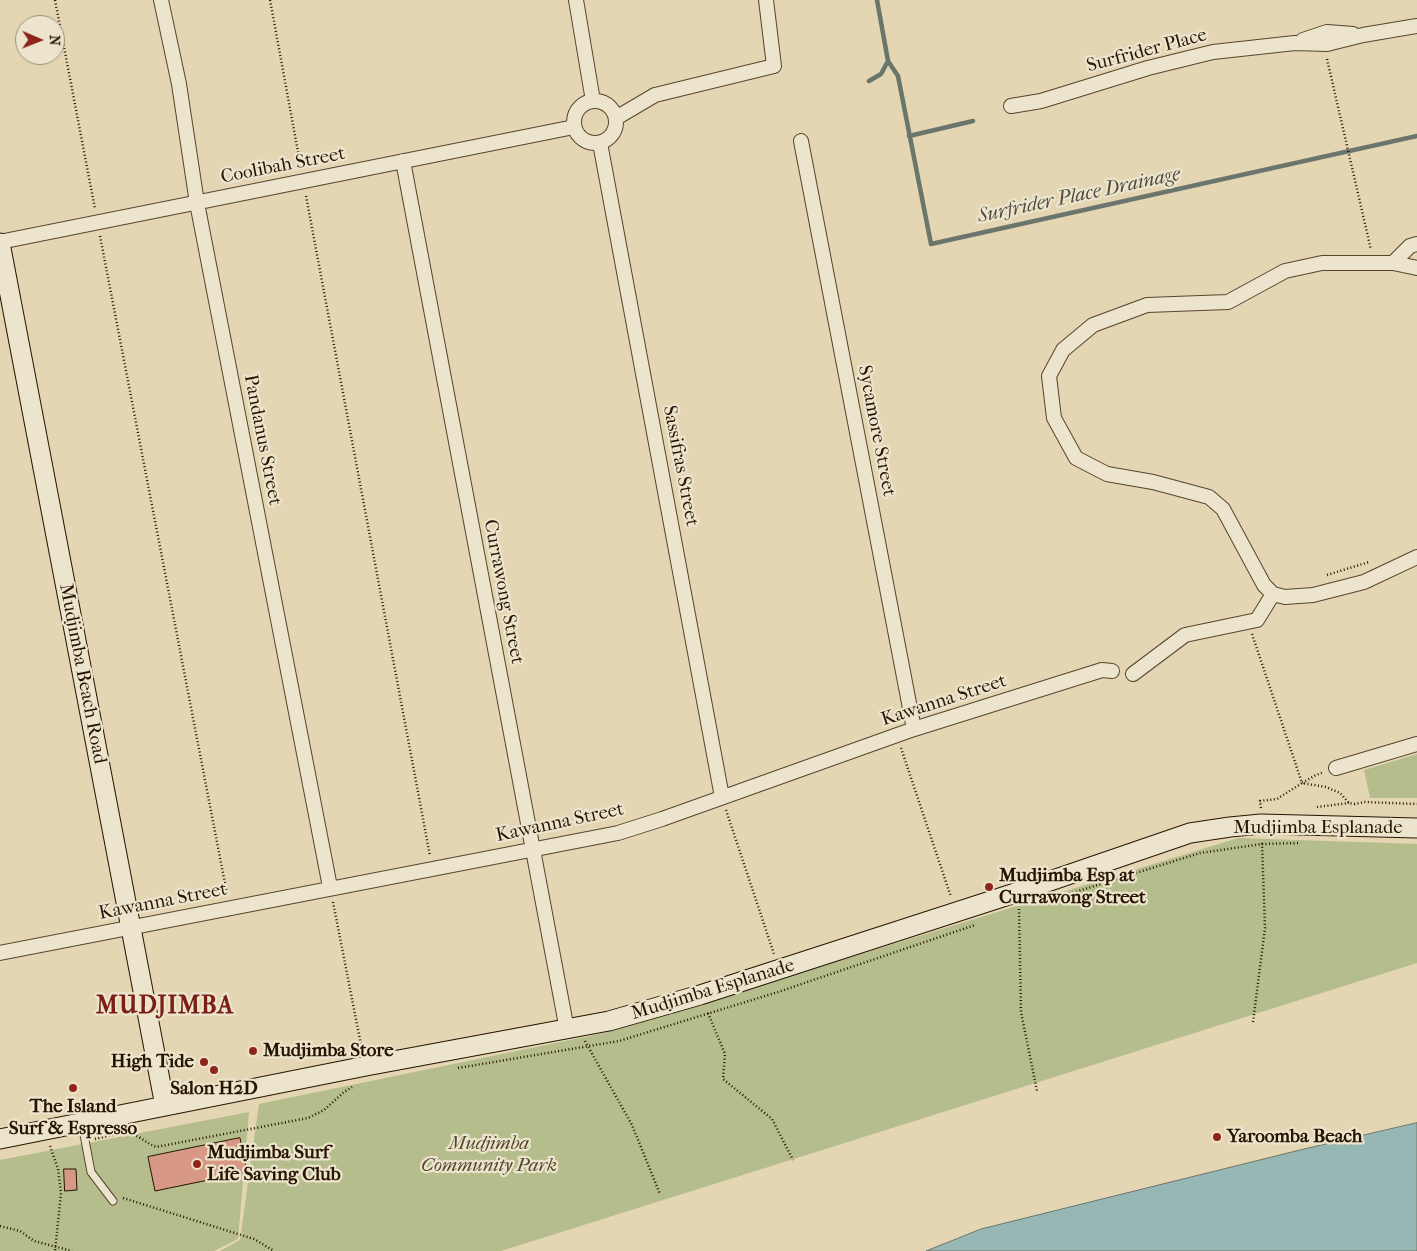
<!DOCTYPE html>
<html>
<head>
<meta charset="utf-8">
<style>
  body { margin:0 }
  #map { position:relative; width:1417px; height:1251px; overflow:hidden; background:#e4d5b3; font-family:"IM FELL French Canon",serif }
  canvas { display:block }
  .north { position:absolute; left:15px; top:15px; width:50px; height:50px; box-sizing:border-box; background:#ede4ce; border:1px solid #9d917c; border-radius:50%; rotate:91deg; font-size:14px; font-weight:700; line-height:20px; text-align:center; color:#261500 }
  .north::after { content:''; display:block; margin:auto; width:18px; height:22px; background:#8f2418; clip-path:polygon(50% 0,100% 100%,50% 72%,0 100%) }
</style>
</head>
<body>
<div id="map">
<canvas width="1417" height="1251"></canvas>
<div class="north">N</div>
</div>
<script>
const ctx = document.querySelector('canvas').getContext('2d');
ctx.lineJoin = 'round';
function fillPath(path, color) { ctx.fillStyle = color; ctx.fill(path, 'evenodd'); }
function strokePath(path, color, width, dash) { ctx.strokeStyle = color; ctx.lineWidth = width; ctx.lineCap = dash ? 'butt' : 'round'; ctx.setLineDash(dash || []); ctx.stroke(path); }
function drawText(font, color, halo, rows, align = 'center') {
  ctx.font = font + ' "IM FELL French Canon",serif'; ctx.lineWidth = 4.5; ctx.setLineDash([]); ctx.textBaseline = 'middle'; ctx.strokeStyle = halo; ctx.fillStyle = color; for (const [text, x, y, turn = 0] of rows) {
    ctx.save(); ctx.translate(x, y); ctx.rotate((+turn || 0) * Math.PI / 180); ctx.textAlign = isNaN(turn) ? turn : align; if (halo) ctx.strokeText(text, 0, 0); ctx.fillText(text, 0, 0); ctx.restore();
  }
}
fillPath(new Path2D(`
  M1417,754V798H1370L1364,770Z
  M1238,838L1417,844V963L501,1251H220L240,1240L259,1104L604,1033Z
  M249,1112L238,1239L214,1251H0V1160Z`), '#b5bd8c');
const water = new Path2D(`
  M1417,1123V1251H926L981,1229L1300,1150Z`);
fillPath(water, '#97b7b4');
strokePath(water, '#6a766c', 1);
strokePath(new Path2D(`
  M888,61L898,76L931,244L1417,136
  M869,81L881,74L888,61L877,0
  M909,136L973,121`), '#6a766c', 4.5);
const building = new Path2D(`
  M240,1138L247,1172L155,1191L148,1157Z
  M64,1169H76L77,1190L65,1191Z`);
fillPath(building, '#d79986');
strokePath(building, '#261500', 1);
const lane = new Path2D(`
  M82,1124L91,1172L113,1201`);
const street = new Path2D(`
  M161,0L179,84L197,203L330,887
  M576,0L593,101
  M1303,40L1327,32L1353,34
  M574 122a21 21 0 1 1 42 0a21 21 0 1 1-42 0Z
  M1011,106L1041,101L1148,68L1213,52L1295,43L1327,44L1363,35L1417,26
  M616,118L655,95L774,66L766,0
  M801,141L914,729
  M600,143L722,797
  M403,161L567,1030
  M0,242L574,127
  M1393,263L1410,246L1417,244
  M1417,268L1393,263H1322L1285,271L1228,302L1147,305L1093,325L1063,350L1049,376L1054,418L1076,458L1107,474L1153,482L1209,497L1223,509L1264,585L1273,594L1285,597L1313,595L1364,582L1417,557
  M1133,674L1185,635L1257,620L1273,594
  M1336,768L1417,744
  M0,953L618,833L662,819L914,729L1102,670L1112,671`);
const secondary = new Path2D(`
  M0,243L165,1106
  M0,1139L366,1066L609,1021L700,995L1015,893L1190,833L1230,827L1261,824L1417,828`);
strokePath(lane, '#56452d', 9);
strokePath(street, '#56452d', 16);
strokePath(secondary, '#261500', 21);
strokePath(new Path2D(`
  M55,0L95,209
  M270,0L301,168
  M1327,59L1371,250
  M306,196L430,856
  M100,236L227,894
  M1327,575L1369,562
  M1252,634L1302,783L1316,775L1324,772
  M901,748L951,897
  M1317,807L1349,803
  M1261,808L1260,801L1277,799L1302,783L1326,787L1340,793L1349,803L1355,804L1365,802L1417,804
  M726,810L774,954
  M1056,898L1200,853L1262,844L1300,843
  M333,902L362,1050
  M1019,909L1021,1012L1037,1091
  M708,1013L725,1054L723,1079L772,1119L793,1160
  M1253,1022L1265,928L1262,843
  M585,1041L632,1125L660,1194
  M458,1068L619,1041L778,992L975,925
  M95,1139C109,1136 125,1130 139,1137C145,1141 149,1144 156,1147L308,1118L324,1110L344,1092L352,1087
  M50,1146L58,1169L61,1193L55,1251
  M123,1198L254,1239L274,1251
  M0,1226L20,1231L34,1241L72,1251`), '#261500', 2.5, [1, 2.5]);
strokePath(lane, '#ede4ce', 7);
strokePath(street, '#ede4ce', 14);
strokePath(secondary, '#ede4ce', 19);
for (const [x, y, r, color] of [
  [989,887,5,"#8f2418"],
  [253,1051,5,"#8f2418"],
  [204,1062,5,"#8f2418"],
  [214,1070,5,"#8f2418"],
  [73,1088,5,"#8f2418"],
  [1217,1137,5,"#8f2418"],
  [197,1164,5,"#8f2418"]
]) { const dot = new Path2D(); dot.arc(x, y, r, 0, 2 * Math.PI); ctx.fillStyle = color; ctx.fill(dot); strokePath(dot, '#ede4ce', 2); }
drawText('19px', '#261500', '#ede4ce', [
  ["Surfrider Place",1147,51,-15],
  ["Coolibah Street",283,166,-11],
  ["Sycamore Street",876,431,79],
  ["Pandanus Street",262,440,79],
  ["Sassifras Street",680,466,79],
  ["Currawong Street",503,592,79],
  ["Mudjimba Beach Road",82,674,79],
  ["Kawanna Street",944,701,-18],
  ["Kawanna Street",560,823,-12],
  ["Mudjimba Esplanade",1318,828],
  ["Kawanna Street",163,902,-11],
  ["Mudjimba Esplanade",713,990,-17]
]);
drawText('bold 19px', '#261500', '#ede4ce', [
  ["Mudjimba Esp at",999,876],
  ["Currawong Street",999,898],
  ["Mudjimba Store",263,1051],
  ["High Tide",194,1062,"right"],
  ["Salon H2D",214,1089,"center"],
  ["The Island",73,1107,"center"],
  ["Surf & Espresso",73,1129,"center"],
  ["Yaroomba Beach",1227,1137],
  ["Mudjimba Surf",207,1153],
  ["Life Saving Club",207,1175]
], 'left');
drawText('italic 19px', '#51472a', '#ede4ce', [
  ["Mudjimba",489,1144],
  ["Community Park",489,1166]
]);
drawText('italic 20px', '#4e4e3f', '#ede4ce', [
  ["Surfrider Place Drainage",1079,196,-12]
]);
ctx.letterSpacing = '1px';
drawText('bold 24px', '#7a1f14', '#ede4ce', [
  ["MUDJIMBA",165,1007]
]);
ctx.letterSpacing = '0px';
</script>
</body>
</html>
